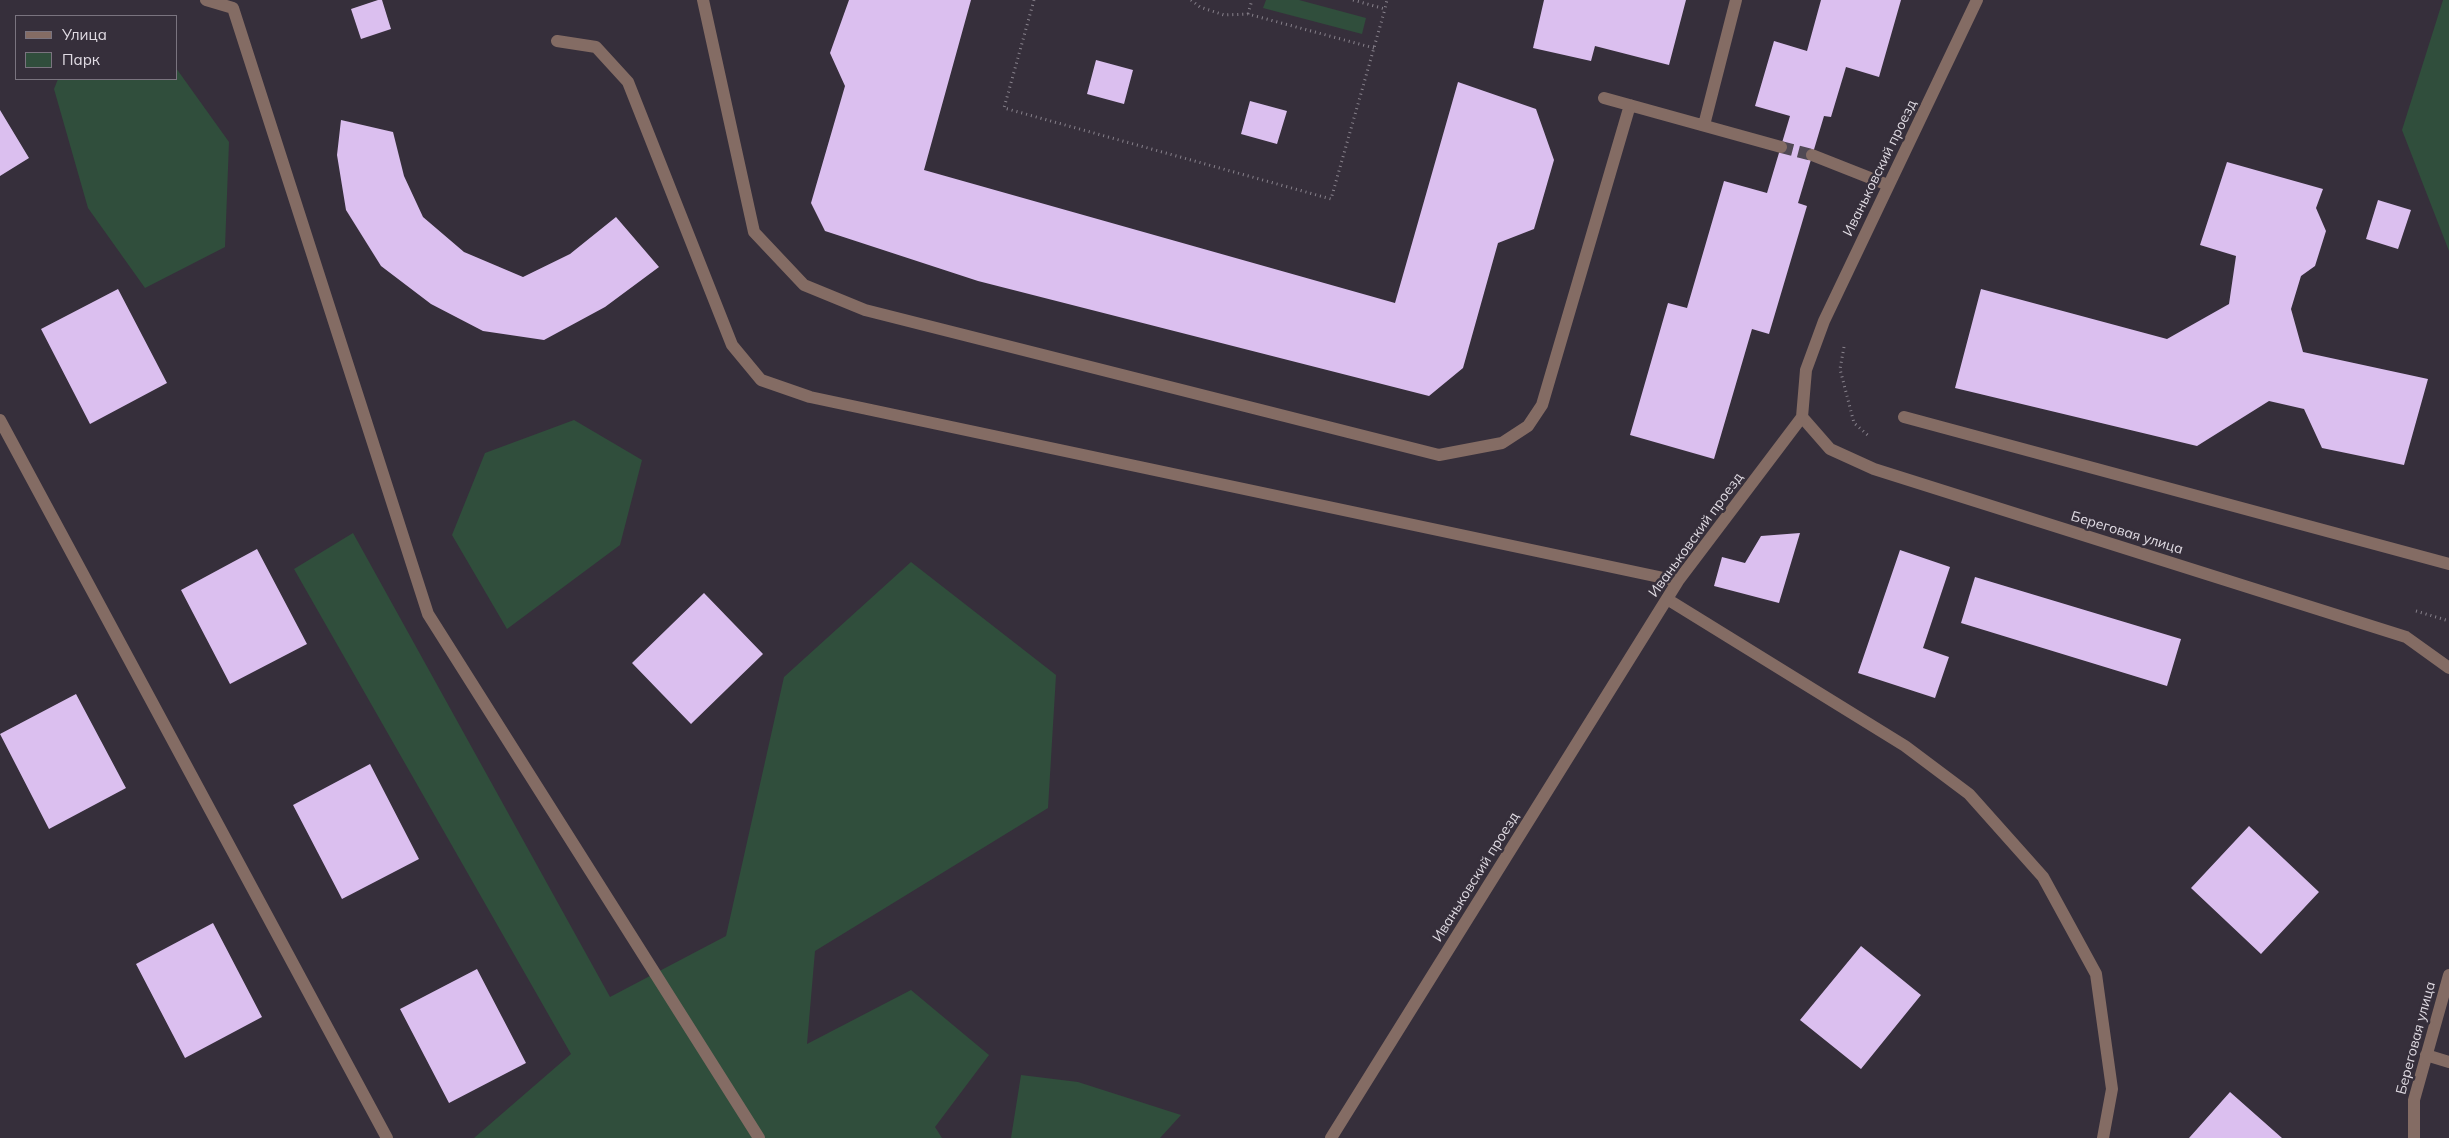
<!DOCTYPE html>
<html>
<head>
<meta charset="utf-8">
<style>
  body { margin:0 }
  #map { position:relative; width:2449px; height:1138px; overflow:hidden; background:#362f3b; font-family:Mulish,sans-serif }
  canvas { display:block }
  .legend { position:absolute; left:15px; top:15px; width:162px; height:65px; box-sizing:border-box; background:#362f3b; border:1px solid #7a747f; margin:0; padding:6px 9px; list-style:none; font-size:15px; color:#e1dce4 }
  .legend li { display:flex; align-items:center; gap:10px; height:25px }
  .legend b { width:25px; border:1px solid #7a747f }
</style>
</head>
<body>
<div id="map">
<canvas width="2449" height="1138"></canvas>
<ul class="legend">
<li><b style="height:6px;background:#846c64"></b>Улица</li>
<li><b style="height:14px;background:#304e3c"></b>Парк</li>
</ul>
</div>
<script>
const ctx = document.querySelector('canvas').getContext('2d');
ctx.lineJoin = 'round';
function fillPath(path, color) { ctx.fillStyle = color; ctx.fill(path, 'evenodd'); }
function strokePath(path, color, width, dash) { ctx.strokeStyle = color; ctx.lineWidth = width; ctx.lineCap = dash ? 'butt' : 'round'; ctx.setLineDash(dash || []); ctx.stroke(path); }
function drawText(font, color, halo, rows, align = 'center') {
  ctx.font = font + ' Mulish,sans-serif'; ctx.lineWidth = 5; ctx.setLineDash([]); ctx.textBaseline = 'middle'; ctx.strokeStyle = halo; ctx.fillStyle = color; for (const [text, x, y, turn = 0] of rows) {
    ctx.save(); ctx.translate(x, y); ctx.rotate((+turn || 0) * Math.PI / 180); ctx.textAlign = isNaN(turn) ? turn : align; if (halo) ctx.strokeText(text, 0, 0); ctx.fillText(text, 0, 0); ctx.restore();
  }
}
fillPath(new Path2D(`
  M1266,0H1299L1366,18L1362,34L1263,8Z
  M2443,0H2449V251L2402,130Z
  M176,68L229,142L225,247L145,288L88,208L54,89L58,79H176Z
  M574,420L642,460L620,545L507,629L452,535L485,453Z
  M353,533L610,997L726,936L784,677L911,562L1056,675L1048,808L815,951L807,1044L911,990L989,1055L935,1127L942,1138H474L571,1054L294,569Z
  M1021,1075L1078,1082L1181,1115L1160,1138H1011Z`), '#304e3c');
fillPath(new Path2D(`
  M378,0H382L391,29L361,39L351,9Z
  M849,0H971L924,170L1395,303L1458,82L1536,109L1554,160L1534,229L1498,243L1463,368L1429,396L978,281L825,231L811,203L845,86L830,53Z
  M1544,0H1686L1669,65L1595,46L1591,61L1533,48Z
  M1821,0H1901L1879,77L1846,67L1831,117L1824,116L1798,203L1807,206L1769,334L1752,329L1714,459L1630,435L1668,303L1687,308L1724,181L1767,193L1790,116L1755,106L1774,41L1807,51Z
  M1096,60L1133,70L1124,104L1087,94Z
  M1250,101L1287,111L1277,144L1241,134Z
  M0,110L29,158L0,176Z
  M341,120L393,132L404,176L423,217L464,252L523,277L570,254L616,217L659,267L605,307L544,340L483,331L431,304L381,266L346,210L337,155Z
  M2227,162L2323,189L2316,208L2326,231L2315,266L2301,276L2291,309L2303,352L2428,379L2404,465L2322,448L2304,409L2269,401L2197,446L1955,388L1981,289L2167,339L2229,304L2236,256L2200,245Z
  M2378,200L2411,210L2398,249L2366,239Z
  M118,289L167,383L90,424L41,329Z
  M1800,533L1779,603L1714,586L1722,557L1745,563L1761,536Z
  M257,549L307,644L230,684L181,590Z
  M1900,550L1950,567L1923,648L1949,657L1935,698L1858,673Z
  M1975,577L2181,639L2167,686L1961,623Z
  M704,593L763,654L691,724L632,663Z
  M76,694L126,788L49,829L0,734Z
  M370,764L419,859L342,899L293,805Z
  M2249,826L2319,892L2261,954L2191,888Z
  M213,923L262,1017L185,1058L136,964Z
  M1861,946L1921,995L1861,1069L1800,1020Z
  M477,969L526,1063L449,1103L400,1009Z
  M2230,1092L2282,1138H2189Z`), '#dbbfef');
strokePath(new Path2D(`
  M1781,147L1812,155`), '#504954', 12, [12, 6]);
strokePath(new Path2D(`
  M1034,0L1004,108L1331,199L1385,9
  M1191,0L1200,7L1224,15L1248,14L1374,48
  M1353,0L1385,9L1387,0
  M1248,14L1252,0
  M1844,347L1840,369L1854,423L1870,437
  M2416,611L2449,621`), '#88828c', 3, [1, 4]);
strokePath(new Path2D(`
  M206,0L233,8L428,614L759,1138
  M703,0L754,232L804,285L865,310L1439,455L1502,443L1528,426L1542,405L1630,105
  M557,41L596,47L628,82L732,345L761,380L810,397L1678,581
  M1604,98L1781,147
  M1704,125L1736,0
  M1812,155L1888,185
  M1802,417L1830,449L1874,469L2406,637L2449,668
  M1904,417L2449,564
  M0,420L387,1138
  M1667,599L1905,746L1969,794L2043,877L2096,974L2112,1089L2103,1138
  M2426,1055L2449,1062
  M1331,1138L1678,581L1802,417L1806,370L1824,321L1977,0
  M2414,1138V1100L2449,975`), '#846c64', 12);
drawText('14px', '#e1dce4', '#362f3b', [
  ["Иваньковский проезд",1880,168,-64],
  ["Береговая улица",2127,533,17],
  ["Иваньковский проезд",1696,535,-54],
  ["Иваньковский проезд",1476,877,-58],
  ["Береговая улица",2416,1038,-75]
]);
</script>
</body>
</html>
